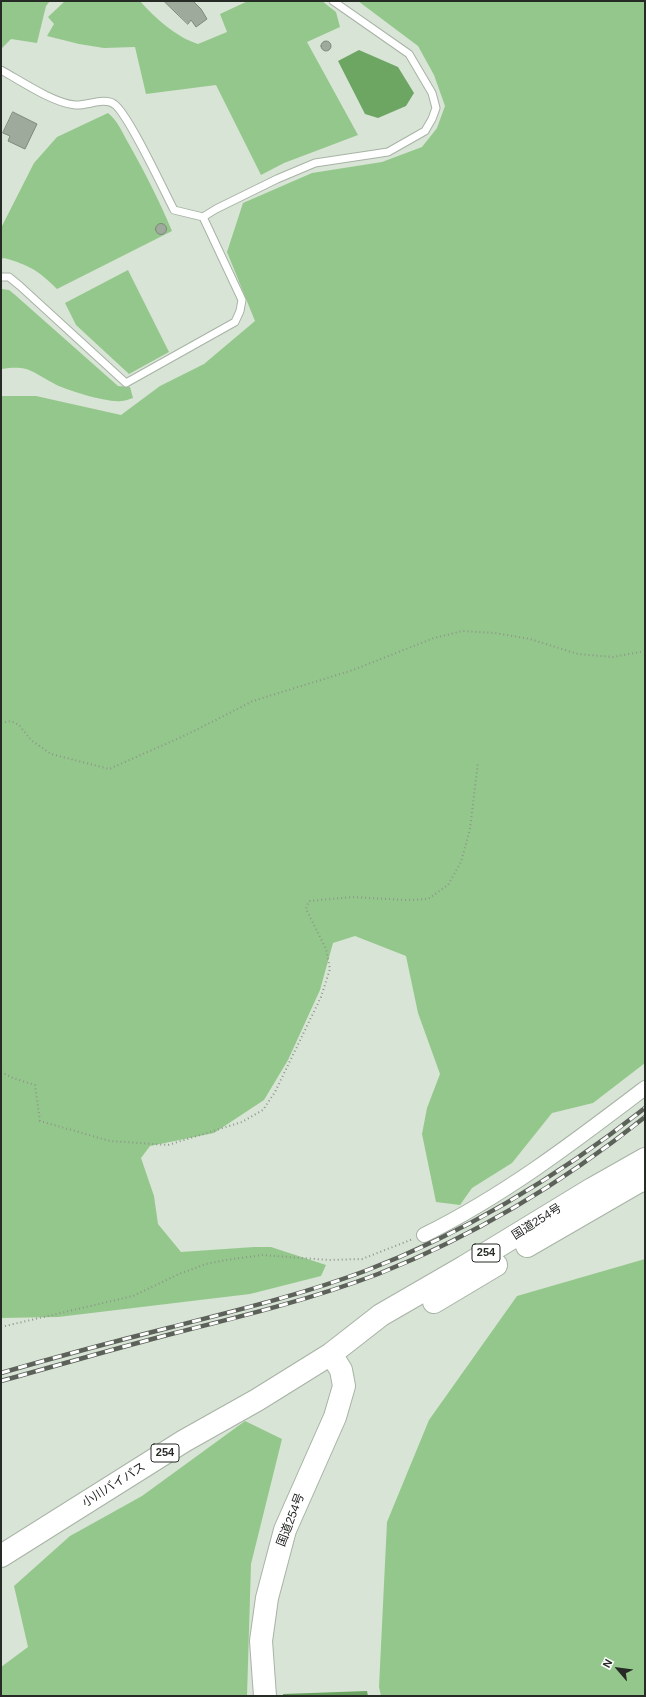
<!DOCTYPE html>
<html>
<head>
<meta charset="utf-8">
<style>
  body { margin:0 }
  #map { position:relative; width:646px; height:1697px; overflow:hidden; background:#d8e4d5; font-family:Arial,sans-serif }
  canvas { display:block }
  .frame { position:absolute; inset:0; border:2px solid #272b26; pointer-events:none }
  .north { position:absolute; left:598px; top:1649px; width:40px; height:40px; -webkit-text-stroke:3px #fff; paint-order:stroke; rotate:298deg; font-size:11px; font-weight:700; line-height:16px; text-align:center; color:#272b26 }
  .north::after { content:''; display:block; margin:auto; width:14px; height:18px; background:#272b26; clip-path:polygon(50% 0,100% 100%,50% 72%,0 100%) }
</style>
</head>
<body>
<div id="map">
<canvas width="646" height="1697"></canvas>
<div class="frame"></div>
<div class="north">N</div>
</div>
<script>
const ctx = document.querySelector('canvas').getContext('2d');
ctx.lineJoin = 'round';
function fillPath(path, color) { ctx.fillStyle = color; ctx.fill(path, 'evenodd'); }
function strokePath(path, color, width, dash) { ctx.strokeStyle = color; ctx.lineWidth = width; ctx.lineCap = dash ? 'butt' : 'round'; ctx.setLineDash(dash || []); ctx.stroke(path); }
function drawText(font, color, halo, rows, align = 'center') {
  ctx.font = font + ' Arial,"Noto Sans JP",sans-serif'; ctx.lineWidth = 4; ctx.setLineDash([]); ctx.textBaseline = 'middle'; ctx.strokeStyle = halo; ctx.fillStyle = color; for (const [text, x, y, turn = 0] of rows) {
    ctx.save(); ctx.translate(x, y); ctx.rotate((+turn || 0) * Math.PI / 180); ctx.textAlign = isNaN(turn) ? turn : align; if (halo) ctx.strokeText(text, 0, 0); ctx.fillText(text, 0, 0); ctx.restore();
  }
}
fillPath(new Path2D(`
  M1,1H50L46,6L37,43L11,39L1,49Z
  M65,1H140C155,18 176,37 198,44L227,32L220,14L248,1H322L336,12L340,27L307,42L358,135L284,163L261,175L216,85L146,94L135,47L104,48L79,44L47,36L54,24L48,17Z
  M358,1H645V1063L593,1103L552,1113L512,1163L472,1188L460,1205L436,1202L422,1134L427,1108L440,1074L418,1013L406,956L355,936L333,943L320,990L288,1060L264,1100L214,1133L150,1146L141,1158L154,1196L158,1224L181,1252L254,1247H271L326,1265L321,1276L250,1294L58,1317L1,1318V396H36L121,415L160,386L204,364L255,321L227,252L243,203L312,173L382,162L422,147L437,128L445,106L434,75L418,46Z
  M108,113C118,121 123,134 130,146C145,173 160,202 172,231L57,289C38,270 29,265 4,258L1,259V228L34,163L57,137Z
  M128,270L169,352L129,374L76,325L65,303Z
  M2,289L9,290L14,294L118,386L130,387L133,398C129,399 125,401 121,401C109,403 64,390 53,383C30,371 29,365 1,369V290Z
  M645,1259V1696H381L379,1687L387,1522L429,1420L517,1296Z
  M245,1421L282,1439L251,1564L247,1696H1V1667L28,1647L14,1586L70,1536L142,1496Z`), '#94c78b');
fillPath(new Path2D(`
  M359,50L398,67L414,93L406,106L378,118L365,114L338,61Z
  M367,1691L368,1696H283V1694Z`), '#6da563');
const building = new Path2D(`
  M164,1H193L201,9L207,19L196,27L191,20L188,24Z
  M321 46a5 5 0 1 1 10 0a5 5 0 1 1-10 0Z
  M13,112L37,124L25,149L8,141L10,136L3,133Z
  M155.5 229a5.5 5.5 0 1 1 11 0a5.5 5.5 0 1 1-11 0Z`);
fillPath(building, '#9eaa9c');
strokePath(building, '#7e897b', 1);
const service = new Path2D(`
  M1,70C21,81 53,103 75,105C87,106 104,97 114,104C128,113 164,191 174,210L203,217L216,209L277,179L315,163L388,152L425,131L432,119L436,108L432,93L409,54L333,1
  M1,277H9L20,286L126,383L235,322L240,311L242,300L203,217`);
const minor = new Path2D(`
  M424,1235C505,1195 574,1142 645,1088`);
const trunk = new Path2D(`
  M527,1246L636,1183L645,1179
  M434,1302L496,1265
  M1,1556L184,1441L257,1400L331,1354L381,1315L464,1267L592,1189L645,1159
  M265,1696L261,1641L267,1598L285,1530L335,1417L344,1386L341,1370L331,1354`);
strokePath(service, '#a7b3a5', 9);
strokePath(minor, '#a7b3a5', 16);
strokePath(trunk, '#a7b3a5', 24);
strokePath(new Path2D(`
  M1,723L11,721L19,725L31,740L51,754L109,769L186,735L253,701L353,670L434,638L463,631L495,633L530,639L578,654L613,657L645,651
  M1,1072L13,1078L35,1085L40,1121L110,1141L168,1145L242,1122L263,1110L275,1092L321,997L330,969L326,949L306,909L309,901L352,897L406,900L428,899L448,885L461,862L470,829L478,762
  M1,1327L133,1296L179,1274L206,1264L226,1260L262,1255L329,1260L362,1259L413,1239`), '#8e968b', 2, [1, 3]);
strokePath(service, '#fff', 7);
strokePath(minor, '#fff', 14);
strokePath(trunk, '#fff', 22);
const rail = new Path2D(`
  M1,1373C56,1357 112,1342 168,1328C234,1311 301,1295 365,1271C467,1232 560,1175 645,1108
  M1,1381C59,1365 117,1348 175,1333C243,1316 312,1299 378,1274C474,1236 564,1182 645,1117`);
strokePath(rail, '#5c625a', 4.5);
strokePath(rail, '#fff', 3, [9]);
for (const [x, y, w] of [
  [486,1253,28],
  [165,1453,28]
]) { const box = new Path2D(); box.roundRect(x - w / 2, y - 9, w, 18, 3); ctx.fillStyle = '#fff'; ctx.fill(box); strokePath(box, '#272b26', 1); }
drawText('bold 11px', '#272b26', null, [
  ["254",486,1253],
  ["254",165,1453]
]);
drawText('12px', '#272b26', '#fff', [
  ["国道254号",537,1222,-32],
  ["小川バイパス",114,1485,-32],
  ["国道254号",291,1520,-69]
]);
</script>
</body>
</html>
